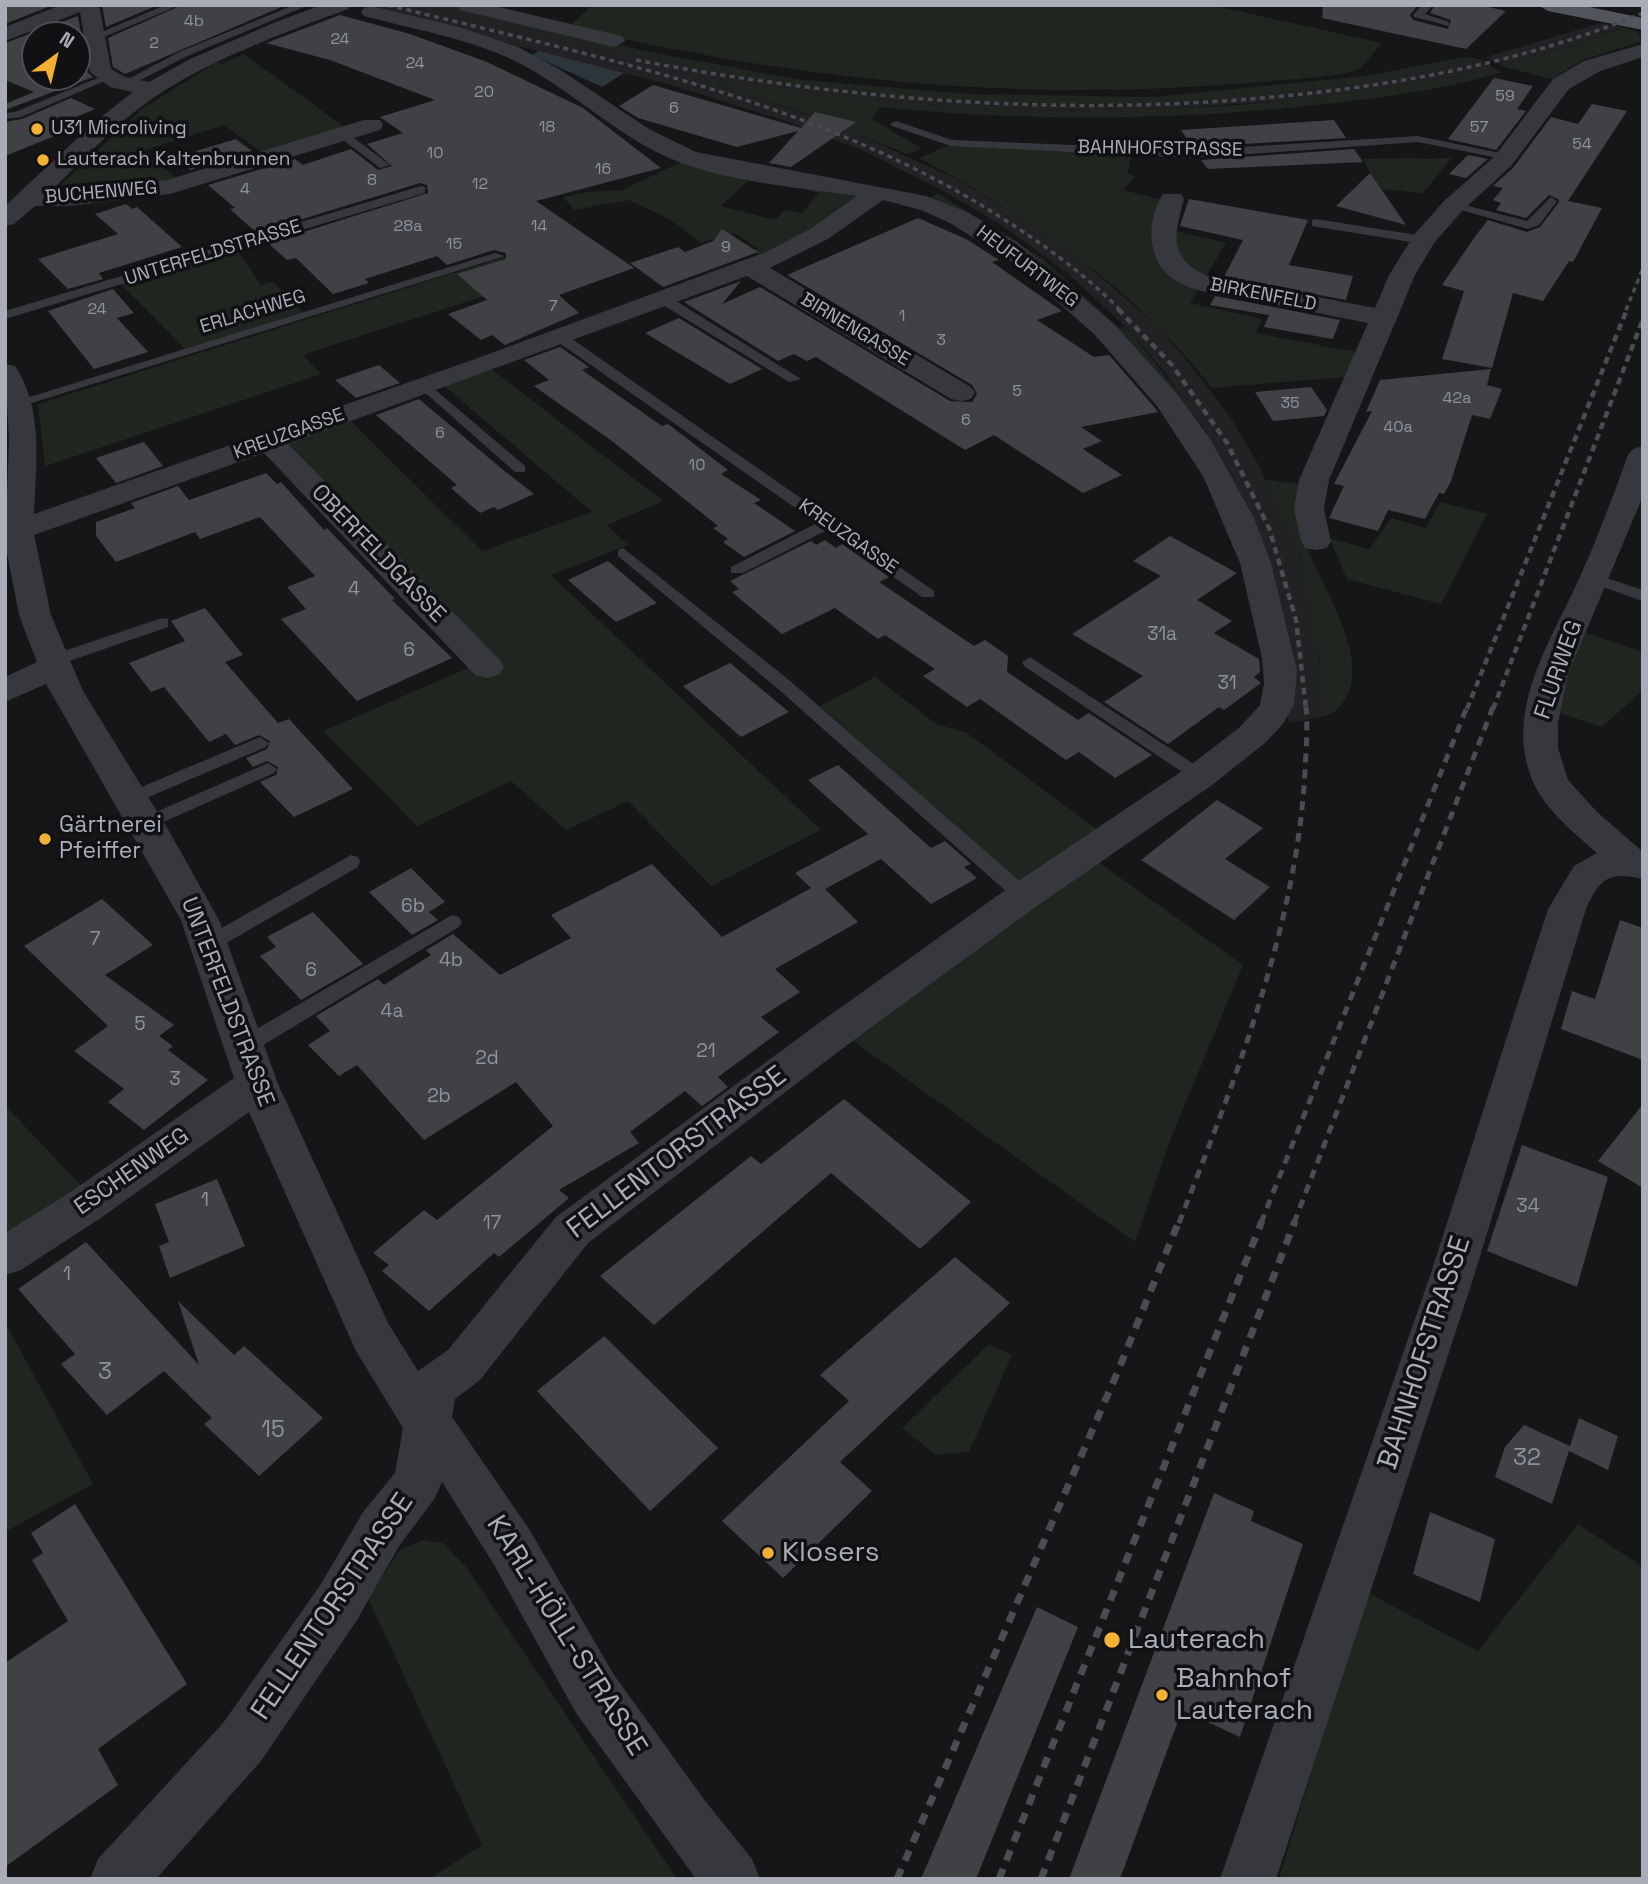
<!DOCTYPE html>
<html>
<head>
<meta charset="utf-8">
<style>
  body { margin:0 }
  #map { position:relative; width:1648px; height:1884px; overflow:hidden; background:#161618; font-family:"Space Grotesk",sans-serif }
  canvas { display:block }
  .frame { position:absolute; inset:0; border:7px solid #a8adb8; pointer-events:none }
  .north { position:absolute; left:21px; top:21px; width:70px; height:70px; box-sizing:border-box; background:#111113; border:2px solid #4d4f55; border-radius:50%; rotate:34deg; font-size:19px; font-weight:700; line-height:28px; text-align:center; color:#a8adb8 }
  .north::after { content:''; display:block; margin:auto; width:24px; height:32px; background:#f2b134; clip-path:polygon(50% 0,100% 100%,50% 72%,0 100%) }
</style>
</head>
<body>
<div id="map">
<canvas width="1648" height="1884"></canvas>
<div class="frame"></div>
<div class="north">N</div>
</div>
<script>
const ctx = document.querySelector('canvas').getContext('2d');
ctx.lineJoin = 'round';
function fillPath(path, color) { ctx.fillStyle = color; ctx.fill(path, 'evenodd'); }
function strokePath(path, color, width, dash) { ctx.strokeStyle = color; ctx.lineWidth = width; ctx.lineCap = dash ? 'butt' : 'round'; ctx.setLineDash(dash || []); ctx.stroke(path); }
function drawText(font, color, halo, rows, align = 'center') {
  ctx.font = font + ' "Space Grotesk",sans-serif'; ctx.lineWidth = 7; ctx.setLineDash([]); ctx.textBaseline = 'middle'; ctx.strokeStyle = halo; ctx.fillStyle = color; for (const [text, x, y, turn = 0] of rows) {
    ctx.save(); ctx.translate(x, y); ctx.rotate((+turn || 0) * Math.PI / 180); ctx.textAlign = isNaN(turn) ? turn : align; if (halo) ctx.strokeText(text, 0, 0); ctx.fillText(text, 0, 0); ctx.restore();
  }
}
fillPath(new Path2D(`
  M439,5L692,66L814,85L904,94L1055,101L1178,99L1334,85L1478,59L1494,68L1401,87L1311,99L1132,111L1012,110L909,105L799,94L695,78L838,125L954,178L1018,215L1070,250L1157,326L1184,357L1231,418L1258,464L1298,546L1315,621L1323,694L1322,717L1289,723L1239,495L1206,432L1166,374L1126,327L1066,272L1001,225L945,192L864,151L789,122L671,85L360,6Z
  M1601,23L1623,27L1561,50L1502,66L1486,57Z`), '#222225');
fillPath(new Path2D(`
  M439,5H452L650,52L801,80L971,94L1153,97L1365,76L1464,57L1478,59C1233,117 968,115 721,72C626,55 532,29 439,5Z
  M592,5H1211L1382,43C1375,50 1366,66 1357,70C1343,77 1267,81 1247,83C1021,102 801,81 580,29L572,24Z
  M1625,27L1639,33L1642,41L1583,60L1551,79L1502,66L1561,50Z
  M244,54L347,129L265,155L224,125L145,150L179,181L57,193L55,190L142,109L217,62L222,64Z
  M1494,68L1502,72C1436,92 1366,100 1298,107C1159,121 1019,121 880,107L872,119L922,149L907,154L808,114L686,76C954,121 1227,126 1494,68Z
  M949,145L1132,153L1128,173L1135,176L1123,190L1162,200L1155,226L1226,243L1190,303L1262,319L1256,333L1356,352L1345,377L1212,388C1131,285 1033,219 919,158Z
  M1451,158L1423,193L1379,189L1363,159Z
  M681,162L754,175L721,206L775,220L785,210L802,213L819,193L805,189L866,194L806,238L761,255L752,252L758,248L734,233L701,243L669,219L629,200L574,210L563,197L587,192L622,190Z
  M938,193L1043,259L1119,328L1126,327L1187,403L1239,495L1138,352L927,200Z
  M236,248L261,285L273,282L303,312L186,350L120,283Z
  M514,254L546,276L302,355L321,374L45,466L38,404Z
  M491,369L663,501L607,525L628,545L551,575L821,830L711,886L628,801L566,830L511,781L417,826L323,731L489,659L281,443L350,420L482,551L592,512L443,385Z
  M1266,480L1300,484C1302,504 1301,530 1308,549C1323,590 1377,667 1340,706C1335,712 1330,715 1322,717L1320,662L1301,556Z
  M1440,502L1487,514L1441,604L1347,579L1329,538L1369,549L1391,518L1426,528Z
  M1583,632L1643,652V690L1602,727L1551,710Z
  M875,677L936,724L967,733L1099,831L1019,882L820,706Z
  M1098,862L1243,965L1172,1135L1135,1242L849,1038Z
  M5,1105L87,1192L5,1246Z
  M5,1322L93,1484L5,1532Z
  M989,1344L1012,1355L969,1452L936,1455L902,1428Z
  M1578,1524L1643,1567V1879H1279L1366,1592L1478,1651Z
  M423,1540L443,1543L466,1567L677,1879H429L482,1845L368,1598L400,1550Z`), '#1e261f');
fillPath(new Path2D(`
  M539,51L624,73L602,87L532,55Z`), '#2c353c');
fillPath(new Path2D(`
  M5,5H53L5,24Z
  M102,5H158L106,27Z
  M182,5H286L125,74L113,67L108,38Z
  M1323,5H1418L1410,15L1413,20L1448,29L1451,20L1430,13L1435,5H1480L1506,11L1466,49L1322,18Z
  M340,15L410,34L487,62L583,108L661,168L536,201L634,268L559,295L579,313L505,345L492,335L481,340L448,314L487,300L457,274L506,259V253L494,250L447,265L437,256L365,279L369,283L333,294L296,258L287,260L268,243L428,193L427,185L420,183L257,233L230,209L235,208L208,185L295,159L303,165L351,149L378,170L392,166L367,144L403,133L380,117L435,100L330,60L266,43Z
  M78,16L87,72L93,77L5,110V104L34,92L5,80V43ZM35,35H77V77H35Z
  M1494,78L1533,86L1517,109L1526,111L1496,150L1448,139Z
  M653,85L801,128L815,112L856,122L791,167L769,163L798,131L737,147L638,118L619,106Z
  M71,98L95,109L71,119L77,121L60,128L67,131L5,156V122L22,119Z
  M1592,104L1627,111L1568,201L1602,208L1573,262L1569,261L1543,301L1513,293L1492,368L1442,359L1464,291L1442,285L1474,238L1488,220L1527,232L1540,227L1559,202L1558,199L1549,195L1526,218L1496,210L1501,203L1493,200L1503,188L1493,186L1513,168L1551,117L1578,124Z
  M1334,120L1346,138L1193,147L1181,130Z
  M236,139L252,151L190,170L187,168L206,162L193,152Z
  M1354,149L1363,162L1208,169L1201,160Z
  M1468,155L1488,159L1466,178L1449,174Z
  M1370,173L1406,225L1336,206Z
  M1189,199L1308,220L1289,265L1353,276L1346,300L1224,277L1243,240L1180,226Z
  M126,204L132,209L137,207L182,247L99,273L103,279L68,289L38,259L118,234L95,214Z
  M918,218L966,239L999,260L992,262L1062,311L1037,320L1094,357L1109,355L1155,408L1158,412L1081,427L1102,441L1083,449L1122,475L1083,493L994,435L965,450L816,357L807,361L794,354L778,361L684,302L741,281L722,304L760,287L950,401L972,402L977,394L972,385L787,275Z
  M722,229L758,252L663,287L630,263L678,247L685,252L713,241Z
  M113,289L134,313L117,318L148,352L94,369L48,311Z
  M1215,296L1247,302L1340,320L1333,339L1264,327L1269,315L1210,305Z
  M679,318L762,369L730,384L645,333Z
  M560,347L589,367L582,370L662,426L668,424L728,470L721,474L761,500L754,503L795,531L744,557L723,542L728,539L713,528L718,526L612,441L534,386L549,380L524,360Z
  M379,365L400,383L356,398L335,380Z
  M1491,369L1487,385L1502,389L1490,419L1472,415L1451,481L1444,494L1439,493L1425,519L1388,510L1378,531L1329,518L1344,486L1334,484L1372,411L1366,412L1380,380Z
  M1311,387L1327,410L1324,416L1273,421L1255,392Z
  M419,399L502,469L534,494L498,510L494,507L480,513L451,488L457,485L376,415Z
  M144,442L163,466L116,483L96,458Z
  M266,473L277,484L281,482L324,530L327,528L395,599L392,600L452,658L357,701L281,619L306,609L287,587L315,576L260,517L200,539L195,532L116,562L96,536V522L135,508L131,503L178,486L189,500Z
  M1170,536L1237,573L1197,600L1232,621L1214,633L1259,659L1260,672L1254,677L1261,683L1224,710L1219,707L1168,744L1104,702L1143,676L1072,634L1161,576L1133,561Z
  M825,540L836,548L842,544L889,577L879,582L974,646L985,640L1008,656L1007,672L1078,720L1089,713L1152,755L1115,778L1079,752L1066,760L980,699L967,707L923,676L935,669L885,635L878,639L835,608L782,634L732,592L739,589L730,581L811,541L816,545Z
  M608,561L657,603L616,622L568,580Z
  M205,608L243,655L225,662L278,723L289,719L353,789L294,817L260,782L276,775L278,767L267,761L253,767L246,758L267,749L270,741L259,735L235,745L226,734L209,742L164,687L151,692L129,663L185,641L171,621Z
  M730,663L789,712L741,737L683,686Z
  M838,765L931,848L945,841L971,864L964,867L977,878L931,904L881,859L825,889L858,922L775,969L800,992L761,1017L779,1032L718,1077L728,1087L702,1106L685,1091L630,1132L639,1143L559,1190L569,1198L499,1257L494,1253L429,1311L382,1271L389,1265L373,1253L424,1210L437,1220L553,1126L516,1082L424,1140L357,1065L339,1076L308,1045L330,1031L316,1016L378,979L384,985L431,955L426,950L453,934L500,975L571,938L551,915L652,864L722,937L811,888L795,873L868,834L808,780Z
  M1217,800L1263,828L1225,859L1270,887L1234,920L1141,860Z
  M411,868L445,902L429,912L438,920L412,935L369,892Z
  M102,899L153,945L105,975L174,1025L159,1036L173,1046L168,1050L208,1080L144,1130L108,1102L124,1089L74,1051L108,1026L24,946Z
  M313,912L363,964L301,1000L260,956L276,947L267,937Z
  M1620,920L1643,928V1060L1561,1029L1572,991L1595,999Z
  M844,1099L971,1202L920,1249L831,1173L654,1325L600,1276L751,1156L761,1164Z
  M1643,1104V1188L1598,1161Z
  M1522,1145L1608,1177L1577,1287L1487,1251Z
  M217,1179L245,1246L170,1278L159,1246L169,1242L155,1204Z
  M86,1242L199,1365L178,1301L234,1355L244,1346L323,1418L259,1476L204,1424L212,1418L164,1371L107,1415L61,1364L75,1354L18,1289Z
  M955,1257L1010,1303L840,1462L872,1491L783,1578L722,1521L849,1401L820,1375Z
  M604,1336L718,1448L650,1511L537,1391Z
  M1579,1418L1618,1436L1608,1470L1569,1451L1552,1504L1495,1477L1505,1447L1524,1425L1570,1446Z
  M1214,1493L1254,1511L1251,1521L1303,1544L1240,1737L1182,1710L1120,1879H1069Z
  M75,1504L187,1684L98,1749L118,1785L5,1867V1663L68,1621L32,1560L43,1553L31,1533Z
  M1430,1512L1495,1539L1480,1602L1413,1574Z
  M1037,1607L1078,1627L976,1879H921Z`), '#404145');
fillPath(new Path2D(`
  M165,5H180L99,39L90,37Z
  M294,5H309L187,56L129,86L119,84L179,52Z
  M1422,5H1433L1425,14L1449,22V26L1414,17L1413,15Z
  M105,75L114,77L21,117L5,119V113L15,112Z
  M896,121L952,140L1193,150L1418,136L1514,156L1508,160L1418,142L1193,158L951,146L892,126L890,124Z
  M338,132H346L390,165L380,168L338,136Z
  M421,186L425,187V193L5,319V311Z
  M1551,197L1557,201L1555,204L1539,225L1528,229L1447,206L1453,202L1527,221Z
  M1316,219L1423,236L1429,240L1423,244L1312,226V220Z
  M495,253L505,256L22,406L10,403Z
  M658,296H668L801,379L789,382L658,302Z
  M555,334H565L934,591V597H922L827,530L743,573H731V567L817,523L555,340Z
  M426,382L525,466V472H515L421,389L419,386Z
  M623,548L789,680L1031,891L1033,896L1031,901H1017L777,688L618,556V550Z
  M1594,574L1643,590V601L1588,582L1586,579Z
  M162,618L168,619V627L58,665H46L44,661L46,657Z
  M1030,657L1206,772L1209,776L1206,780H1194L1024,666L1022,662Z
  M260,737L269,743L266,747L137,802L131,804L122,798L125,794Z
  M268,763L277,769L274,773L152,827L146,829L137,823L140,819Z
  M351,855L358,857L360,862L358,867L216,949H202L199,944L202,939Z
  M452,915L459,917L462,922L459,927L250,1053H236L233,1047L236,1041Z`), '#37383d');
fillPath(new Path2D(`
  M61,5H99L111,69L125,77L149,82L190,59L276,22L321,5H351L348,9C281,34 213,58 153,98C115,124 84,159 50,192L167,180L364,120H380L383,125L380,130L170,194L68,206H35L14,224L5,226V206L96,121L133,92L110,87L90,72L80,12L5,41V27Z
  M490,5L622,36L625,41L614,47L460,10L457,6Z
  M371,6L459,27L518,47L559,69L649,129L696,152L926,196L967,212L1017,242L1114,324L1177,394L1209,437L1254,518L1271,563L1297,671L1294,705L1283,724L1265,743L1212,785L1037,906L847,1045L588,1243L480,1380L455,1399L452,1417L529,1529L614,1675L706,1802L752,1859L760,1879H696L576,1713L493,1563L442,1482L435,1498L399,1546L357,1620L261,1761L156,1879H90L98,1859L223,1723L321,1584L363,1512L395,1473L403,1428L356,1351L249,1112L102,1217L21,1270L5,1275V1233L72,1191L234,1078L181,920L46,684L5,702V677L37,662L19,615L5,543L9,442L5,364L15,366C44,409 36,465 34,514L475,359L766,252L810,229L857,196C800,188 732,182 679,162C621,140 576,93 521,64C473,39 416,30 364,16L361,12L364,8ZM883,200L921,210L950,223L1015,264L1095,335L1157,406L1203,476L1240,563L1262,658L1264,683L1260,705L1240,727L1188,767L1011,886L819,1023L556,1217L448,1350L418,1371L388,1323L278,1084L219,920L169,831L83,691L51,615L34,535L264,453L475,675L487,678L499,675L504,667L499,659L288,444L747,276L951,399L961,401L971,399L975,393L971,387L770,268L828,239Z
  M1643,44V57L1600,71L1569,89L1511,166L1462,211L1434,243L1415,275L1329,480L1324,509L1331,541L1327,548L1316,550L1305,548L1301,541L1294,509L1299,480L1368,323C1328,315 1287,307 1247,299C1224,295 1195,293 1175,280C1146,262 1146,219 1163,194H1181L1184,199C1174,235 1168,258 1207,276L1375,308L1389,275L1414,235L1444,201L1495,156L1553,79L1584,61Z
  M1643,446V496L1568,674L1558,723V748L1568,780L1597,812L1643,852V879C1609,871 1600,878 1586,909L1474,1276L1276,1879H1220L1430,1276L1548,909L1574,866L1597,853C1571,830 1539,805 1529,771C1508,703 1552,639 1579,579C1597,539 1613,497 1628,455L1633,449Z`), '#37383d');
fillPath(new Path2D(`
  M1538,5H1580L1643,18V30L1548,11Z`), '#53555c');
strokePath(new Path2D(`
  M388,5C592,56 803,97 986,208C1033,237 1081,270 1120,310
  M636,60C847,100 1059,117 1273,97C1401,85 1524,62 1643,13
  M1626,310L1643,268`), '#4a4c52', 3.5, [5, 4.5]);
strokePath(new Path2D(`
  M1118,309L1172,365L1227,443L1269,528L1296,620L1306,709
  M1467,709L1627,309
  M1493,709L1643,319`), '#4a4c52', 4.5, [7, 5]);
strokePath(new Path2D(`
  M1179,1223C1235,1080 1297,925 1305,771C1306,750 1308,728 1306,707
  M1261,1223L1467,707
  M1294,1223L1493,707`), '#4a4c52', 5, [9, 7]);
strokePath(new Path2D(`
  M897,1879L1118,1371L1179,1221
  M999,1879L1262,1221
  M1041,1879L1295,1221`), '#4a4c52', 7, [11, 9]);
for (const [x, y, r, color] of [
  [37,129,7,"#f2b134"],
  [43,160,7,"#f2b134"],
  [45,839,7,"#f2b134"],
  [768,1553,7,"#f2b134"],
  [1112,1640,9,"#f2b134"],
  [1162,1695,7,"#f2b134"]
]) { const dot = new Path2D(); dot.arc(x, y, r, 0, 2 * Math.PI); ctx.fillStyle = color; ctx.fill(dot); strokePath(dot, '#111113', 2.5); }
drawText('16px', '#8e929b', null, [
  ["4b",194,22],
  ["24",340,40],
  ["2",154,44],
  ["24",415,64],
  ["20",484,93],
  ["59",1505,97],
  ["6",674,109],
  ["18",547,128],
  ["57",1479,128],
  ["54",1582,145],
  ["10",435,154],
  ["16",603,170],
  ["8",372,181],
  ["12",480,185],
  ["4",245,190],
  ["28a",408,227],
  ["14",539,227],
  ["15",454,245],
  ["9",726,248],
  ["7",553,307],
  ["24",97,310],
  ["1",902,317],
  ["3",941,341],
  ["5",1017,392],
  ["42a",1457,399],
  ["35",1290,404],
  ["6",966,421],
  ["40a",1398,428],
  ["6",440,434],
  ["10",697,466]
]);
drawText('19px', '#a8adb8', '#111113', [
  ["U31 Microliving",51,129],
  ["Lauterach Kaltenbrunnen",57,160]
], 'left');
drawText('19px', '#a8adb8', '#111113', [
  ["BAHNHOFSTRASSE",1160,149,1],
  ["BUCHENWEG",101,193,-5],
  ["UNTERFELDSTRASSE",213,253,-17],
  ["HEUFURTWEG",1027,267,37],
  ["BIRKENFELD",1263,295,11],
  ["ERLACHWEG",253,312,-17],
  ["BIRNENGASSE",855,330,31],
  ["KREUZGASSE",289,434,-20],
  ["KREUZGASSE",848,537,35]
]);
drawText('19px', '#8e929b', null, [
  ["4",354,590],
  ["31a",1162,635],
  ["6",409,651],
  ["31",1227,684],
  ["6b",413,907],
  ["7",95,940],
  ["4b",451,961],
  ["6",311,971],
  ["4a",392,1012],
  ["5",140,1025],
  ["21",706,1052],
  ["2d",487,1059],
  ["3",175,1080],
  ["2b",439,1097],
  ["1",205,1201],
  ["34",1528,1207],
  ["17",492,1224],
  ["1",67,1275]
]);
drawText('23px', '#a8adb8', '#111113', [
  ["OBERFELDGASSE",378,554,46],
  ["FLURWEG",1559,670,-71],
  ["UNTERFELDSTRASSE",227,1002,69],
  ["ESCHENWEG",132,1172,-35]
]);
drawText('23px', '#a8adb8', '#111113', [
  ["Gärtnerei",59,826],
  ["Pfeiffer",59,852]
], 'left');
drawText('23px', '#8e929b', null, [
  ["3",105,1373],
  ["15",273,1431],
  ["32",1527,1459]
]);
drawText('28px', '#a8adb8', '#111113', [
  ["FELLENTORSTRASSE",677,1153,-37],
  ["BAHNHOFSTRASSE",1425,1353,-72],
  ["FELLENTORSTRASSE",333,1607,-56],
  ["KARL-HÖLL-STRASSE",566,1636,58]
]);
drawText('28px', '#a8adb8', '#111113', [
  ["Klosers",782,1553],
  ["Lauterach",1128,1640],
  ["Bahnhof",1176,1679],
  ["Lauterach",1176,1711]
], 'left');
</script>
</body>
</html>
